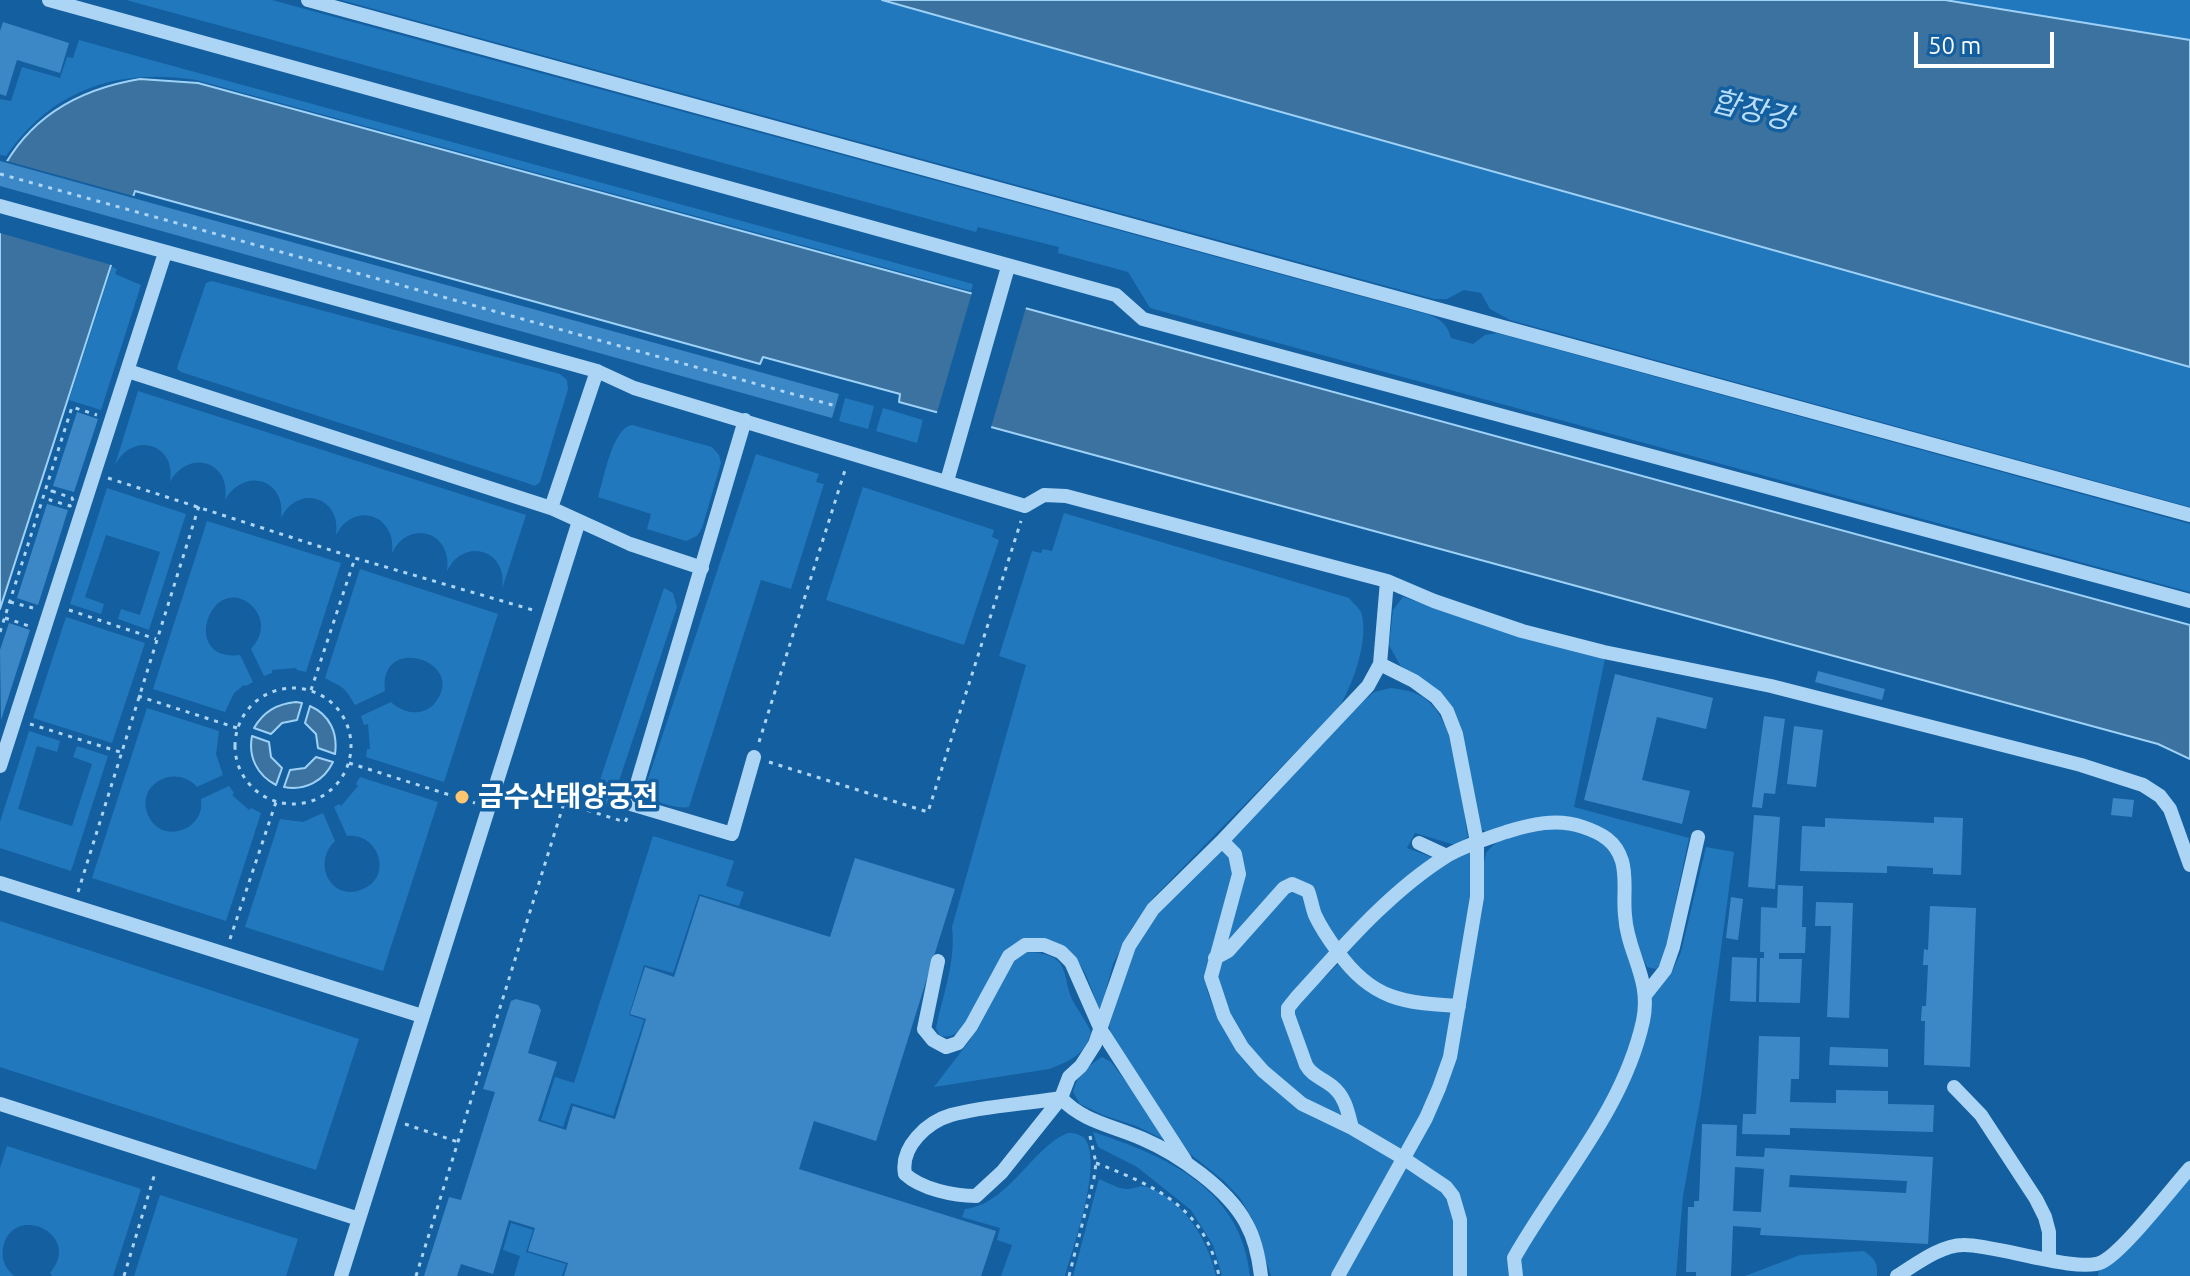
<!DOCTYPE html>
<html>
<head>
<meta charset="utf-8">
<style>
  body { margin:0 }
  #map { position:relative; width:2190px; height:1276px; overflow:hidden; background:#135fa0; font-family:Ubuntu,sans-serif }
  canvas { display:block }
  .scale { position:absolute; left:1914px; top:32px; width:140px; height:36px; box-sizing:border-box; border:4px solid #fff; border-top:0; padding-left:10px; font-size:24px; line-height:28px; white-space:nowrap; color:#fff; -webkit-text-stroke:6px #135fa0; paint-order:stroke }
</style>
</head>
<body>
<div id="map">
<canvas width="2190" height="1276"></canvas>
<div class="scale">50 m</div>
</div>
<script>
const ctx = document.querySelector('canvas').getContext('2d');
ctx.lineJoin = 'round';
function fillPath(path, color) { ctx.fillStyle = color; ctx.fill(path, 'evenodd'); }
function strokePath(path, color, width, dash) { ctx.strokeStyle = color; ctx.lineWidth = width; ctx.lineCap = dash ? 'butt' : 'round'; ctx.setLineDash(dash || []); ctx.stroke(path); }
function drawText(font, color, halo, rows, align = 'center') {
  ctx.font = font + ' Ubuntu,"Noto Sans KR",sans-serif'; ctx.lineWidth = 7; ctx.setLineDash([]); ctx.textBaseline = 'middle'; ctx.strokeStyle = halo; ctx.fillStyle = color; for (const [text, x, y, turn = 0] of rows) {
    ctx.save(); ctx.translate(x, y); ctx.rotate((+turn || 0) * Math.PI / 180); ctx.textAlign = isNaN(turn) ? turn : align; if (halo) ctx.strokeText(text, 0, 0); ctx.fillText(text, 0, 0); ctx.restore();
  }
}
fillPath(new Path2D(`
  M126,0H272L1430,315C1442,320 1448,326 1451,338L1473,344L1485,335L1497,333L2190,524V592L1150,308L1128,272L1058,253L1059,247L978,227L976,232Z
  M341,0H882L2190,367V507L1510,320L1490,309L1481,293L1464,290L1447,299H1434Z
  M1945,0H2190V40Z
  M79,40L162,63L973,284L971,291L196,80C117,68 53,89 6,156L0,155V99L11,101L22,67L60,78L67,57L73,58Z
  M112,267L117,269L115,274L141,285L101,410L69,400Z
  M212,281L560,374L567,380L568,389L540,482L535,486L527,483L181,372L177,369L178,365L206,283Z
  M138,391L526,515L502,589C509,550 464,536 447,571C453,532 409,518 392,553C397,515 354,500 336,535C342,497 298,483 281,518C287,479 244,466 225,500C232,461 188,448 170,482C177,444 133,430 115,465Z
  M845,398L874,406L868,429L839,421Z
  M883,408L923,420L917,443L876,431Z
  M632,425L712,447L719,455L721,463L702,528L697,536L686,541L647,529L651,514L598,497C604,479 612,428 632,425Z
  M756,454L819,474L816,482L824,484L791,589L761,580L689,807C681,809 657,804 650,796C646,791 647,788 647,782Z
  M863,487L994,530L992,537L999,540L964,645L826,600Z
  M107,488L186,514L149,630L118,619L121,609L140,615L160,552L106,535L85,597L104,604L101,614L70,604Z
  M1064,513L1349,598C1352,602 1359,608 1361,612C1370,639 1352,687 1338,709L1154,897L1131,929L1113,964L1100,1012C1088,981 1083,951 1048,941C982,920 982,1052 939,1035L936,1028C943,994 956,962 952,927L1026,665L999,656L1032,551L1041,553L1043,549L1052,551Z
  M207,521L341,563L306,672L297,670L296,668L272,670V673L264,676L251,649C257,642 261,635 261,626C261,618 257,610 250,604C210,573 180,662 240,655L253,682L246,686L244,685L234,693L225,712L153,689Z
  M360,569L498,614L444,782L366,757L367,749H370L368,724L364,725L361,716L391,702C403,714 423,717 435,703C469,661 378,632 385,691L355,705C342,684 346,690 325,678Z
  M664,588L673,593L677,607L611,805L603,803L606,792L600,780Z
  M1403,597L1520,636L1605,659L1574,807L1689,838L1663,961L1656,969L1647,967L1629,926L1626,860L1592,825L1486,832L1480,828L1461,734L1414,676L1400,665L1389,645L1393,610Z
  M66,617L145,643L112,743L33,718Z
  M1391,688C1406,690 1420,692 1431,704C1459,733 1461,798 1468,837L1455,845L1415,833L1407,848L1434,858L1339,945L1292,881L1233,939L1224,942L1234,914L1230,839L1345,717L1374,692Z
  M147,708L219,731L216,754L223,775L197,787C176,763 135,784 148,815C161,846 206,830 201,799L229,786L234,793L232,795L249,810L251,808L261,813L226,921L92,878Z
  M29,731L60,741L57,752L37,746L18,809L72,826L92,764L73,757L77,746L108,756L71,871L0,848V822Z
  M360,777L438,802L383,971L245,927L280,819L303,822L323,813L335,841C311,864 332,903 363,889C394,876 378,832 347,836L334,807L339,804L341,806L358,786L356,784Z
  M1571,827L1602,841L1618,861L1640,994L1639,1018L1629,1054L1602,1111L1511,1276H1464L1463,1218L1410,1156L1430,1120L1486,853C1505,828 1541,830 1571,827Z
  M653,836L734,861L726,886L744,892L739,906L699,894L673,973L644,965L629,1015L644,1020L613,1116L571,1103L563,1127L541,1120L555,1077L574,1083Z
  M1706,847L1734,852L1701,1096L1683,1196L1676,1276H1523L1519,1261L1527,1244L1588,1154L1651,997L1672,972L1681,952Z
  M1221,850C1260,871 1198,957 1208,993C1218,1025 1248,1050 1270,1075C1279,1086 1288,1098 1299,1107C1312,1120 1331,1124 1348,1132C1364,1139 1380,1150 1395,1160L1331,1276H1271L1253,1220L1240,1198L1224,1181L1189,1153L1112,1037L1109,1026L1134,949L1157,912Z
  M1470,852L1471,892L1454,1002L1427,1001L1382,989L1346,956L1349,950L1414,884L1451,859Z
  M1287,890H1300L1332,954L1285,1005L1302,1065L1337,1097L1346,1119L1322,1112L1263,1066L1227,1013L1215,977L1222,959Z
  M0,921L359,1039L316,1170L0,1067Z
  M1027,952C1074,954 1060,976 1074,1003C1080,1013 1086,1021 1091,1032C1086,1054 1069,1062 1049,1069L934,1087L970,1040L1013,961Z
  M1339,963L1354,980L1378,997L1453,1012C1444,1067 1430,1102 1401,1150L1356,1124L1314,1070L1293,1009Z
  M1102,1057L1111,1062L1149,1112L1165,1140L1136,1126L1103,1115L1080,1104L1073,1092C1077,1075 1087,1066 1102,1057Z
  M1093,1132C1166,1156 1241,1188 1250,1276H1222L1213,1245L1191,1210L1137,1167L1098,1147Z
  M1068,1133C1074,1133 1081,1134 1085,1139C1103,1164 1073,1247 1065,1276H1001L1012,1245L997,1240L1000,1228L962,1217L965,1209C1009,1204 1033,1146 1068,1133Z
  M7,1146L141,1189L113,1276H52L50,1273C84,1234 12,1201 3,1248C1,1260 6,1269 14,1276H0V1168Z
  M1406,1166C1418,1174 1432,1181 1442,1191C1462,1210 1455,1251 1456,1276H1344Z
  M2190,1176V1276H2098L2099,1270L2107,1266Z
  M1099,1179C1107,1182 1120,1190 1129,1189C1137,1188 1140,1185 1147,1187C1183,1198 1209,1242 1216,1276H1073Z
  M160,1195L298,1239L286,1276H134Z
  M511,1223L533,1230L526,1252L566,1264L562,1276H514L520,1256L503,1250Z
  M1864,1251C1875,1259 1878,1263 1877,1276H1745L1800,1255Z`), '#2278bd');
const water = new Path2D(`
  M882,0H1945L2190,40V367Z
  M140,79L198,83L231,92L2190,625V759L2158,744L899,402L900,394L763,357L760,364L135,191L0,609V174C29,116 79,89 140,79Z
  M296,702L302,703L297,720L282,723L271,734L254,728C264,711 277,704 296,702Z
  M310,706C330,715 338,733 335,754L318,748L316,734L305,723Z
  M252,736L269,742L271,757L282,768L276,785C257,775 248,757 252,736Z
  M316,757L333,762C324,781 305,791 284,787L290,770L305,768Z`);
fillPath(water, '#3c729f');
strokePath(water, '#9ed1f7', 2);
fillPath(new Path2D(`
  M3,160L137,197L115,266L0,233V165Z
  M973,289L1027,304L990,431L936,416Z`), '#135fa0');
fillPath(new Path2D(`
  M3,22L69,43L60,73L17,60L6,96L0,94V31Z
  M0,161L839,394L832,418L0,186Z
  M77,412L98,419L74,492L53,486Z
  M47,504L68,510L38,605L17,598Z
  M9,623L30,630L1,720L0,650Z
  M1818,671L1885,689L1882,700L1815,682Z
  M1615,674L1713,698L1706,729L1657,717L1642,780L1690,791L1682,824L1584,800Z
  M1764,716L1785,719L1775,794L1764,793L1762,808L1752,807Z
  M1794,726L1823,730L1816,787L1787,784Z
  M2113,798L2134,800L2132,817L2111,815Z
  M1754,815L1780,817L1775,889L1748,887Z
  M1934,817L1963,818L1961,875L1933,874V868L1887,866V873L1800,871L1802,826L1825,827V818L1934,823Z
  M855,858L955,889L876,1141L814,1121L799,1169L996,1231L981,1276H564L568,1263L528,1251L535,1228L509,1220L493,1274L461,1264L457,1276H424L449,1197L461,1200L495,1092L483,1089L511,1001L516,999L538,1005L541,1010L528,1053L557,1062L538,1121L566,1130L573,1106L615,1119L646,1019L630,1014L645,967L674,977L700,896L830,937Z
  M1778,885L1803,886L1802,927H1806L1805,953H1779V959H1802L1800,1003L1759,1002L1760,958H1764V952H1760L1761,907L1777,908Z
  M1731,897L1743,899L1738,940L1726,938Z
  M1816,902L1853,903L1849,1018L1827,1017L1831,926H1815Z
  M1930,906L1976,908L1970,1067L1924,1065L1925,1021H1921L1922,1006H1926L1928,965H1923L1924,949L1928,950Z
  M1732,957L1757,958L1756,1002L1730,1001Z
  M1759,1036L1800,1037L1799,1079H1791L1790,1102L1836,1103V1090L1888,1091V1104L1934,1105L1933,1132L1790,1128V1135L1742,1134L1743,1114H1756Z
  M1830,1047L1888,1049V1067L1829,1065Z
  M1702,1124L1737,1125L1736,1156L1764,1157L1765,1148L1933,1157L1928,1244L1760,1235L1761,1228L1733,1226L1731,1276H1696V1272H1686L1688,1207H1694V1201H1699ZM1735,1167L1764,1169L1761,1212L1733,1211ZM1790,1175L1907,1181L1906,1193L1789,1187Z`), '#3c88c7');
strokePath(new Path2D(`
  M0,174L836,406
  M108,478L355,558L533,610
  M52,491L72,498L74,503L70,506L50,500Z
  M10,602L33,608
  M69,610L156,639
  M5,618L29,626
  M0,632L72,407L97,415
  M235 746a58 58 0 1 1 116 0a58 58 0 1 1-116 0Z
  M311,690L355,558
  M138,696L237,728
  M30,724L120,752
  M759,742L846,467
  M769,762L928,812L1021,521
  M349,763L475,803
  M78,892L199,506
  M230,939L276,802
  M405,1124L458,1142
  M1096,1163C1155,1186 1205,1207 1219,1276
  M124,1276L155,1173
  M416,1276L564,803L625,822L627,818
  M1069,1276L1094,1178L1096,1163L1090,1136`), '#acd4f4', 3, [4, 6]);
strokePath(new Path2D(`
  M49,0L1116,295L1143,319L2190,601
  M308,0L2190,515
  M0,206L597,371L634,388L1025,506L1044,495L1066,496L1387,581L1380,664L1368,686L1222,841L1153,909L1129,946L1095,1044L1081,1066L1069,1077L1061,1098C1083,1122 1114,1126 1143,1139C1178,1154 1228,1189 1246,1223C1255,1239 1259,1258 1261,1276
  M128,371L551,508L630,544L702,568
  M745,420L631,804L732,834L754,757
  M947,481L1008,267
  M551,508L597,371
  M1387,581L1434,601L1522,631L1604,652L1771,686L2081,765L2143,785L2160,796L2170,809L2190,865
  M0,766L165,253
  M1222,841L1235,854L1239,874L1211,977L1224,1016L1242,1047L1263,1071L1302,1104L1352,1128L1403,1158L1446,1187L1453,1196L1460,1220V1276
  M1419,843L1447,856
  M0,883L422,1016
  M1215,958L1228,951L1284,888L1292,884L1308,891C1311,899 1312,907 1315,915C1321,928 1330,941 1338,952C1372,1000 1404,1003 1459,1006
  M938,961L924,1029L933,1040L946,1047L958,1043L971,1026L1009,956L1025,945H1044L1061,952L1071,962L1101,1030L1185,1160
  M1646,994L1665,970L1673,947L1698,837
  M1954,1087L1981,1115L2036,1199L2045,1217L2049,1232V1259
  M1061,1098L1002,1172L976,1196C954,1196 921,1189 905,1174C900,1147 927,1122 951,1115C984,1106 1026,1104 1061,1098Z
  M0,1104L359,1219
  M1352,1128C1348,1112 1345,1096 1332,1086C1322,1078 1312,1076 1306,1065L1288,1015V1008L1296,998C1341,949 1388,893 1445,857C1463,846 1486,839 1506,832C1531,824 1557,818 1583,827C1601,833 1616,841 1622,861C1627,878 1623,897 1625,915C1627,953 1652,979 1643,1021C1623,1111 1558,1180 1514,1258L1516,1276
  M341,1276L579,521
  M1338,1276L1426,1118L1439,1088L1450,1057L1477,897V842L1456,734L1447,711L1436,697L1414,681L1380,664
  M1897,1276C1915,1265 1941,1245 1963,1245C1994,1244 2079,1274 2102,1262C2123,1252 2172,1188 2190,1168`), '#acd4f4', 14);
for (const [x, y, r, color] of [
  [462,797,8,"#ffc66f"]
]) { const dot = new Path2D(); dot.arc(x, y, r, 0, 2 * Math.PI); ctx.fillStyle = color; ctx.fill(dot); strokePath(dot, '#135fa0', 3); }
drawText('bold 28px', '#fff', '#135fa0', [
  ["금수산태양궁전",478,797]
], 'left');
drawText('italic 30px', '#b8ddfa', '#135fa0', [
  ["합장강",1752,110,14]
]);
</script>
</body>
</html>
